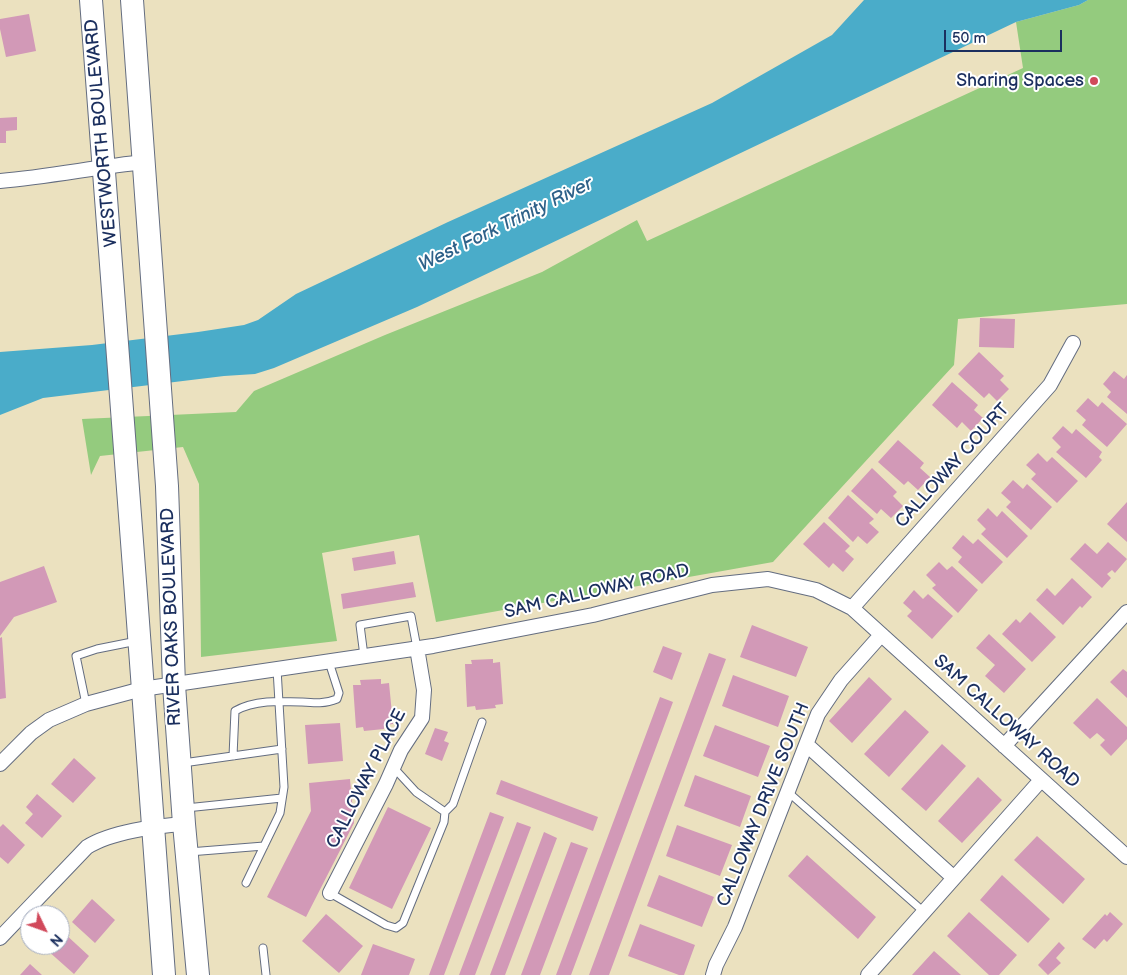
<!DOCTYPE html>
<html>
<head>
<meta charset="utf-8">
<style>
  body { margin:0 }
  #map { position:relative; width:1127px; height:975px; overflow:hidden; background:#ebe1bf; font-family:"Balsamiq Sans",sans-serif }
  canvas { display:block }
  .north { position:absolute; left:20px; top:905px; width:50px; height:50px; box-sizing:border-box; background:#fff; border:1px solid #a4acbf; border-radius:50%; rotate:132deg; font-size:14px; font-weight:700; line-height:20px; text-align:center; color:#1b2f5e }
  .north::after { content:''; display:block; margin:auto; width:18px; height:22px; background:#d1495b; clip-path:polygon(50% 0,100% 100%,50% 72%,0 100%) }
  .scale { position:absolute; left:944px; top:30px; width:118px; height:22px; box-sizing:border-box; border:2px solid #1b2f5e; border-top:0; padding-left:6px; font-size:15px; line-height:18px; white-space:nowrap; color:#1b2f5e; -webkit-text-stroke:4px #fff; paint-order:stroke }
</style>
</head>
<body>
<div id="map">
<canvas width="1127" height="975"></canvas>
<div class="north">N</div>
<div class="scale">50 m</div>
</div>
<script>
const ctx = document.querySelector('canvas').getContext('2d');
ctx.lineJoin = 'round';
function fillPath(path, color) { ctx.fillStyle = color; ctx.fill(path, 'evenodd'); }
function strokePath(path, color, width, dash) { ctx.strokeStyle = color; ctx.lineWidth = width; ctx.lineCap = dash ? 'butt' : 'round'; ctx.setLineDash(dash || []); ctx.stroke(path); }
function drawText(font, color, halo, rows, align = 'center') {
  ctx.font = font + ' "Balsamiq Sans",sans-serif'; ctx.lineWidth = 4; ctx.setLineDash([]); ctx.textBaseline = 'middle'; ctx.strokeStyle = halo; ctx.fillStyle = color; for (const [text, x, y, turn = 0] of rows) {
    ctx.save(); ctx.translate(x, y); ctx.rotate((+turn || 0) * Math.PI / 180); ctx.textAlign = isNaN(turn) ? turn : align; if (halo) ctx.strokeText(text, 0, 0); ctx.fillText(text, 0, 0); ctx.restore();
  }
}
fillPath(new Path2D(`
  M1088,0H1127V304L958,319L954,365L773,562L436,622L419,535L322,553L337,641L201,657L199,484L183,447L100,456L91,475L82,419L236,412L254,391L385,335L542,272L637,220L647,241L1023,68L1016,22L1079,5Z`), '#94cb7e');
fillPath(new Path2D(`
  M864,0H1088L1079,5L1016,22L417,307L274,368L255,374L224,376L43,398L0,415V352L92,345L198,332L244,325L258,320L296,294L448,222L712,103L832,35Z`), '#4aacc9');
fillPath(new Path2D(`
  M29,14L36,51L6,57L0,29V19Z
  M17,117V130L6,131V143H0V118Z
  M980,318L1015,319L1014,348L979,347Z
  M979,352L1004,376L1000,380L1009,389L997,401L989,393L984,398L958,374Z
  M1114,371L1124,379L1127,375V414L1107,397L1111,392L1103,384Z
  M952,382L978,405L974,410L983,418L971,431L962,422L957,428L932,405Z
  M1088,398L1098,407L1102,402L1127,424L1107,447L1082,425L1086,420L1076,411Z
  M1063,426L1072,434L1076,429L1102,452L1099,457L1102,460L1086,478L1056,452L1061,447L1052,438Z
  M898,440L924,463L920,468L930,477L918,490L908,481L904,485L878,462Z
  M1038,453L1047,462L1052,457L1078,481L1057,503L1031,479L1036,474L1026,465Z
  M872,468L897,492L893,496L903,506L891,518L881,509L877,514L851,491Z
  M1013,480L1023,489L1027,484L1052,507L1031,530L1006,507L1011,502L1001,493Z
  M848,495L874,519L869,523L879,532L867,544L858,536L853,542L828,518Z
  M1127,502V542L1107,524Z
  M988,508L997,517L1002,511L1028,536L1007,558L981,534L986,529L977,520Z
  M824,522L850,546L845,551L854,559L843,572L833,563L829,568L803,544Z
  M963,535L973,544L978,539L1003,562L982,584L958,562L962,557L952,548Z
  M1108,542L1127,559L1115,573L1112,570L1107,574L1111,578L1102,588L1070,559L1085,543L1097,554Z
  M394,551L396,564L354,571L352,558Z
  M939,562L947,570L952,566L978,590L958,613L932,588L936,585L926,575Z
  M44,566L57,602L14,617L0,636V582Z
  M1072,578L1092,597L1082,608L1080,606L1063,625L1036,600L1047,588L1055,596Z
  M413,582L416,597L343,609L341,594Z
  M914,590L923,599L928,594L953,616L932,639L907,616L912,611L903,603Z
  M1030,612L1056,637L1032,662L1002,634L1016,619L1020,623Z
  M752,625L808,647L796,677L740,657Z
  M989,634L1026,669L1004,693L985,676L995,665L976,648Z
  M2,637L6,698L0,699V638Z
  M663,646L682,653L672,680L653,672Z
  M709,653L726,659L609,975H589Z
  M493,659V663L500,662L503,704L495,705L496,708L476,710L475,706L467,707L465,664H472L471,660Z
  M1123,669L1127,672V698L1110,682Z
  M733,675L789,696L778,727L722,706Z
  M869,677L892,699L852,743L829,721Z
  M381,679V684L389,683L393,724L384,725V729L364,731L363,727L356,728L353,685H361L360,680Z
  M660,697L673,702L571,975H556Z
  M1097,698L1127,727V739L1111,756L1100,745L1105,740L1097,733L1090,739L1073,723Z
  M905,710L929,732L889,777L864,754Z
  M340,723L343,761L308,764L305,725Z
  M715,725L770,746L758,777L703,756Z
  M435,728L448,732L444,741L449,743L442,761L425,754Z
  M942,744L966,766L926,811L901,789Z
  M74,758L96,778L73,803L51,784Z
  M695,775L751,796L740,827L684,806Z
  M978,777L1002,800L962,843L938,821Z
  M350,779L354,823L306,917L267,897L311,811L309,783Z
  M501,780L598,817L593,831L496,794Z
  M37,794L62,816L42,838L25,823L33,814L26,807Z
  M388,807L431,828L392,909L349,888Z
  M490,812L504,817L444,975H429Z
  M517,822L531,827L475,975H459Z
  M3,824L25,845L8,864L0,857V827Z
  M677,825L732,845L720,876L666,856Z
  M544,832L557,838L505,975H490Z
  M1037,836L1085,879L1063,904L1014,860Z
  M571,842L588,848L540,975H521Z
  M807,855L876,917L858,939L788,876Z
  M659,875L714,897L702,927L647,906Z
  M1002,875L1050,919L1028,943L980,900Z
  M92,899L115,920L95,943L72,922Z
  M969,912L1017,955L999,975H989L947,936Z
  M1110,912L1123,924L1107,942L1104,939L1095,949L1082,939L1105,914L1107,916Z
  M326,914L363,946L339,973L302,941Z
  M640,924L695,945L684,975H679L628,956Z
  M63,932L89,956L74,974L47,950L51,945H60V935Z
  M1059,942L1065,948L1056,958L1061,963L1048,975L1038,965Z
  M373,944L415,959L409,975H361Z
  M934,951L961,975H912Z
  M30,964L42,975H20Z`), '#d299b7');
const service = new Path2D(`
  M364,656L360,625L411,616L417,648
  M86,704L76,656L97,649L137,641
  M233,756L235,711C254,700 279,701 301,702C314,703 325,704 337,699L339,693L329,662
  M183,763L282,749
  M394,768L416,792L445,812L453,804L482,722
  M788,792L924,912
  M186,808L282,798
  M189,852L264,846
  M246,883L280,813L284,787L277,669
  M330,893L386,925L396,928L403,923L444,822L445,812
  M263,948L266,975`);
const minor = new Path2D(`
  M0,181C48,177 96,167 144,162
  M852,608L1050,385L1073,343
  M807,745L954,878
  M1004,746L1127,612
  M0,764L31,733L49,720L86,704L142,689L433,646L593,615L712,585L768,579L816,590L852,608L1127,857
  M330,893L386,784L401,750L422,718L424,690L417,648
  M0,938L87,847C111,832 155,826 184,824
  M713,975L716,965L735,927L818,714L841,680L881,635
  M868,975L1041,780`);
const primary = new Path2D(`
  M91,0C118,325 139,650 164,975
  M132,0L167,486L174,685L184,824L198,975`);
strokePath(service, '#646d80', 9);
strokePath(minor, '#646d80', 16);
strokePath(primary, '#646d80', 24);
strokePath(service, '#fff', 7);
strokePath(minor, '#fff', 14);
strokePath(primary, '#fff', 22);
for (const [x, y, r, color] of [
  [1094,81,5,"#d1495b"]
]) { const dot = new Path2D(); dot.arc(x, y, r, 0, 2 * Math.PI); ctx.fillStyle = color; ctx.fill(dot); strokePath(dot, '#fff', 2); }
drawText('18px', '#1b2f5e', '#fff', [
  ["Sharing Spaces",1084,81]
], 'right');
drawText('18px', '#1b2f5e', '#fff', [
  ["WESTWORTH BOULEVARD",102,133,-95],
  ["CALLOWAY COURT",953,466,-48],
  ["SAM CALLOWAY ROAD",597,592,-13],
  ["RIVER OAKS BOULEVARD",172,617,-92],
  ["SAM CALLOWAY ROAD",1006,722,42],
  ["CALLOWAY PLACE",367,779,-63],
  ["CALLOWAY DRIVE SOUTH",764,805,-68]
]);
drawText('italic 19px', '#2e6189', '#fff', [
  ["West Fork Trinity River",506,225,-26]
]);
</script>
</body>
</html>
